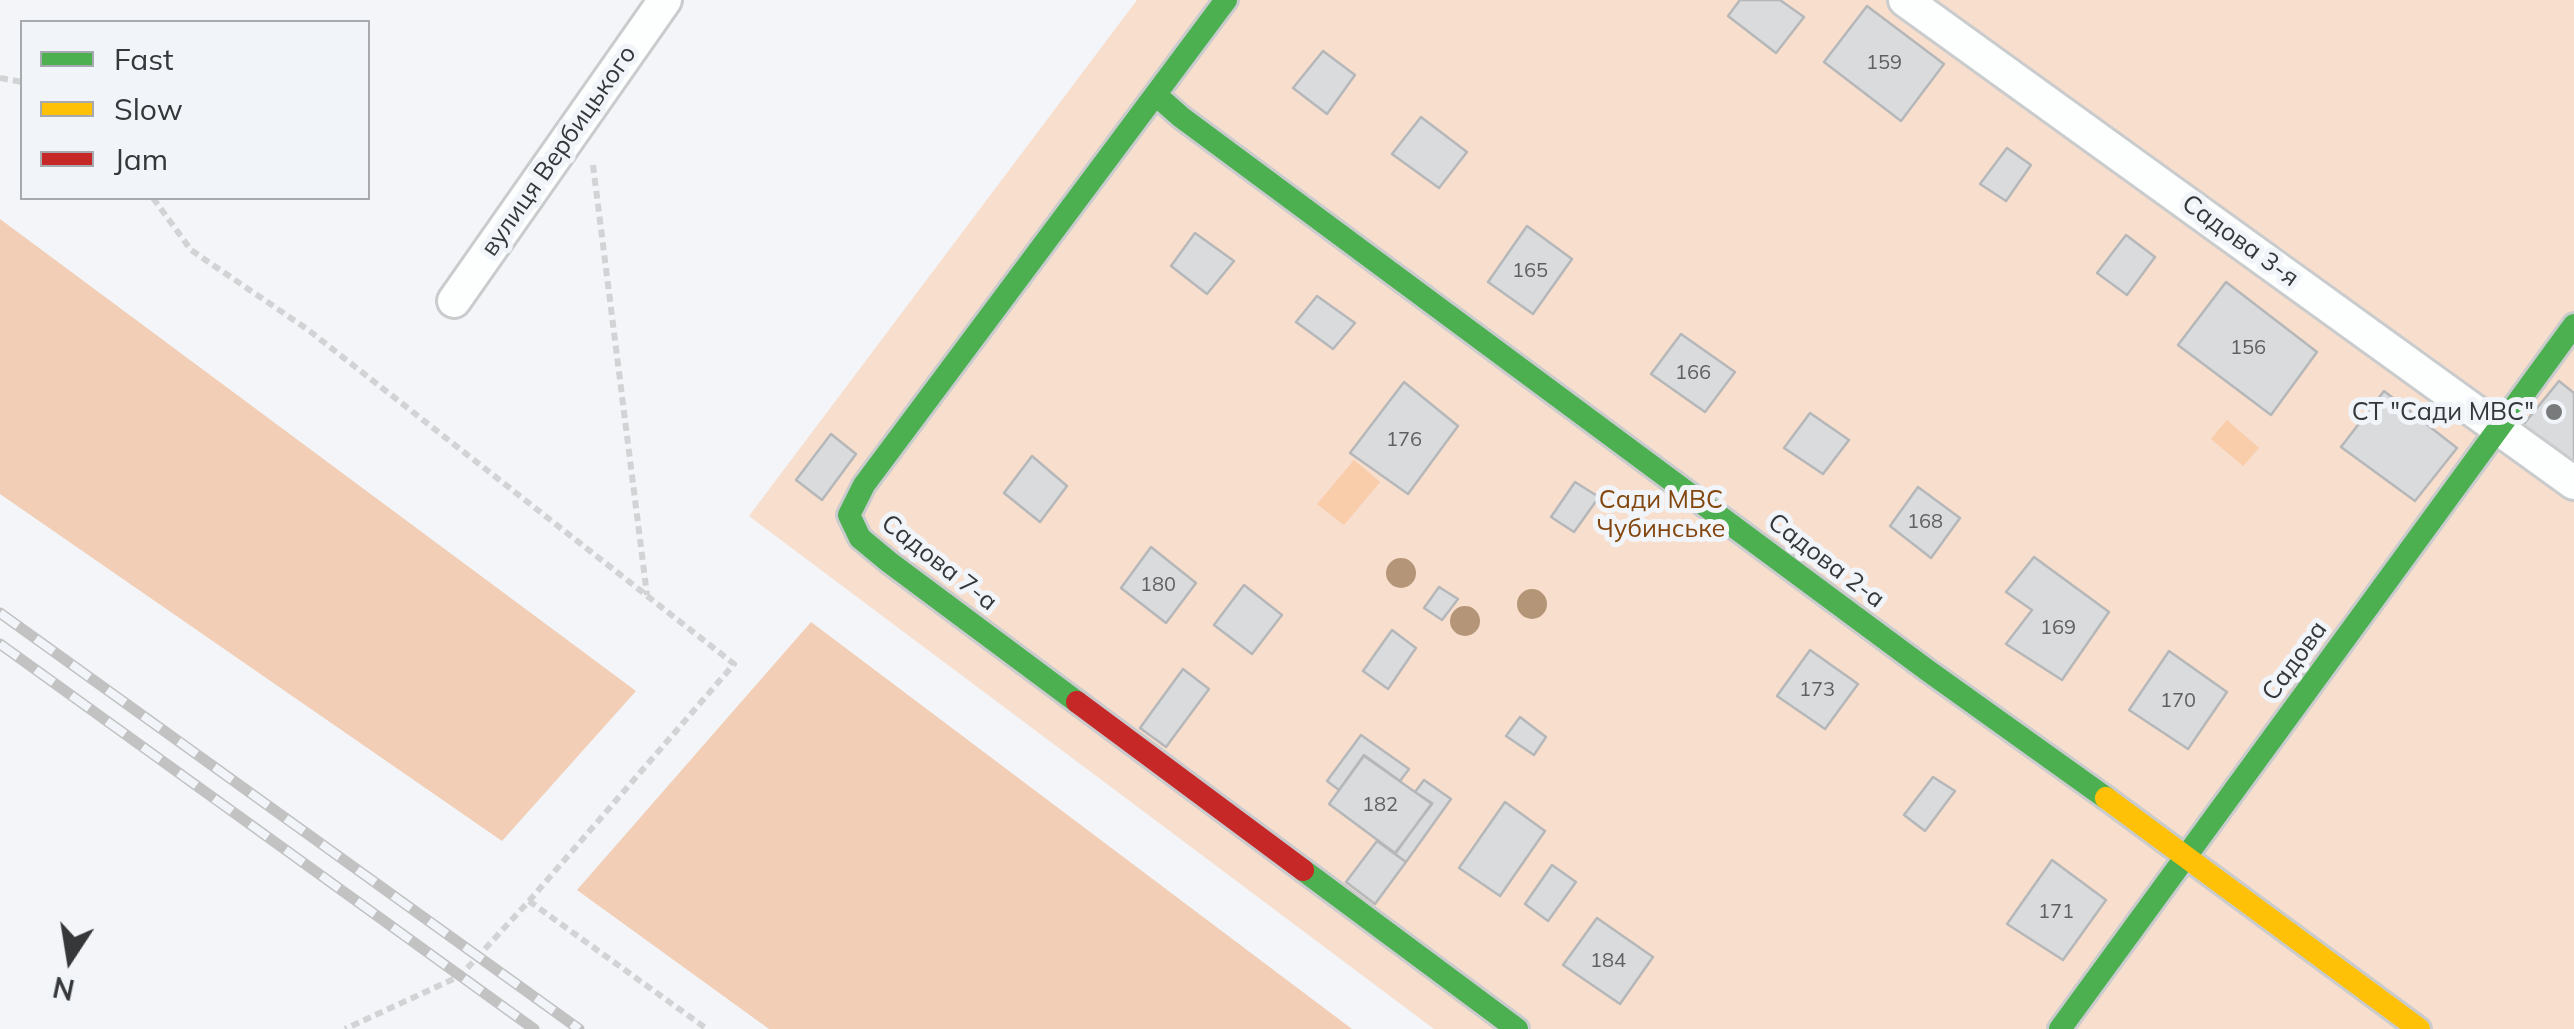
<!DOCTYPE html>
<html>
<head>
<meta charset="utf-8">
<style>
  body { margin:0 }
  #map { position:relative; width:2574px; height:1029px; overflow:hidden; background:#f3f5f8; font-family:Mulish,sans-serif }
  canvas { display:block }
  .legend { position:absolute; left:20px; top:20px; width:350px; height:180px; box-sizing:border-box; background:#f1f5fa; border:2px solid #a6a9ad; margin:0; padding:12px 18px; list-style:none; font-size:30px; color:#353739 }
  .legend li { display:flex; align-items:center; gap:20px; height:50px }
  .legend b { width:50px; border:2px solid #a6a9ad }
  .north { position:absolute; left:20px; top:909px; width:100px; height:100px; -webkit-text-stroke:8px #f1f5fa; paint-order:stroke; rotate:192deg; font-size:28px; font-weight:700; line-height:40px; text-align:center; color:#353739 }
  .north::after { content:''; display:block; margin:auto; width:35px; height:45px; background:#353739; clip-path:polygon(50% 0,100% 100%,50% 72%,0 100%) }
</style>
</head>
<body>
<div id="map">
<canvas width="2574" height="1029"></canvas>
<ul class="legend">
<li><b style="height:12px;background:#4caf50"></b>Fast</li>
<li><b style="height:12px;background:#ffc107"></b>Slow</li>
<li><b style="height:12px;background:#c62828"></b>Jam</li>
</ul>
<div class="north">N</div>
</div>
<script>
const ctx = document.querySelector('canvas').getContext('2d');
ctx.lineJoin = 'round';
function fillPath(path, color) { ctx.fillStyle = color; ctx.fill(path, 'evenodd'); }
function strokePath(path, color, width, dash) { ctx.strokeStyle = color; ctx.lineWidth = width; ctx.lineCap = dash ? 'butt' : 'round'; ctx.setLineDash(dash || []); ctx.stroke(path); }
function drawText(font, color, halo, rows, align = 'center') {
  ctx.font = font + ' Mulish,sans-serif'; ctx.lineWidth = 10; ctx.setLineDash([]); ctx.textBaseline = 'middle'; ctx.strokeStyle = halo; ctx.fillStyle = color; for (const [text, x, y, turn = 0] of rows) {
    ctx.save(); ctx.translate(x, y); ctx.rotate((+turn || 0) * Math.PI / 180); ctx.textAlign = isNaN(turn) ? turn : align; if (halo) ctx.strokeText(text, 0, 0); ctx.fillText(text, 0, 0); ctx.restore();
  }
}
fillPath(new Path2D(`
  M1137,0H2574V1029H1434L749,516Z`), '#f8decd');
fillPath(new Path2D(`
  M0,219L636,691L502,841L0,494Z
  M811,622L1352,1029H769L577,890Z`), '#f1ceb5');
fillPath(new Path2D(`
  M2227,420L2259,448L2243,466L2211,439Z
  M1354,460L1380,482L1344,525L1317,504Z`), '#f9ccaa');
const building = new Path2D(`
  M1740,0H1780L1804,17L1776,53L1728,16Z
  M1867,6L1944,64L1901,121L1824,62Z
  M1323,51L1355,75L1327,114L1293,88Z
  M1421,117L1467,152L1439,188L1392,154Z
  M2007,148L2031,165L2006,201L1980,184Z
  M1527,226L1572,259L1533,314L1488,282Z
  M1195,233L1234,261L1207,294L1171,266Z
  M2126,235L2155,257L2127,295L2097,273Z
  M2226,282L2317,352L2271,415L2178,345Z
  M1317,296L1355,323L1333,349L1296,322Z
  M1681,334L1735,372L1705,412L1651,374Z
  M2559,381L2574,393V470L2519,430Z
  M1404,382L1458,426L1408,494L1350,453Z
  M2384,391L2457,448L2415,501L2341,447Z
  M1810,413L1849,440L1823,474L1784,448Z
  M831,434L856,454L822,500L796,480Z
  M1032,456L1067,486L1040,522L1004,493Z
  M1575,482L1599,497L1574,532L1551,517Z
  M1918,487L1960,518L1931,558L1890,526Z
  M1151,547L1196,583L1166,623L1121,588Z
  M2034,557L2109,612L2062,680L2006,644L2032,610L2006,592Z
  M1244,585L1282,615L1252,654L1214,625Z
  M1439,587L1458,599L1442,620L1424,608Z
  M1392,630L1416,648L1388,689L1363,671Z
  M1810,650L1858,684L1825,729L1777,696Z
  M2169,651L2227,692L2188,749L2129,710Z
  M1183,669L1209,689L1166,747L1140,728Z
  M1520,717L1546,737L1534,755L1506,736Z
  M1361,735L1409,769L1400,781L1364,755L1339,790L1327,781Z
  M1364,756L1432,804L1395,853L1329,804Z
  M1933,777L1955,791L1925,831L1904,815Z
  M1424,780L1451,799L1406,862L1395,854L1432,803L1415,792Z
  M1505,802L1545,831L1500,896L1459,868Z
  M1377,841L1406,862L1375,904L1346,882Z
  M2052,860L2106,900L2063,960L2007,924Z
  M1552,865L1576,882L1548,921L1525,904Z
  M1597,918L1653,957L1620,1004L1563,965Z`);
fillPath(building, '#d9dbdc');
strokePath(building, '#b5b7b9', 2.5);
const street = new Path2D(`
  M1905,0L2574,483
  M454,301L665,0`);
const fast = new Path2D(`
  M1156,95L1181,117L1927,670L2106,798
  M1077,702L889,562L860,538L849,515L864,485L1226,0
  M1303,870L1517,1029
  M2060,1029L2574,325`);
const slow = new Path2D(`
  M2106,798L2419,1029`);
const jam = new Path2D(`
  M1077,702L1303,870`);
strokePath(street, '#cacbcd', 38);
strokePath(fast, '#cacbcd', 28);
strokePath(slow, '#cacbcd', 28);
strokePath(jam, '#cacbcd', 28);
strokePath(new Path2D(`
  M0,78L22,82
  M593,165L647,595
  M153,198L191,250L307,329L734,664L529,901L460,976L345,1029
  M529,901L707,1029`), '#d2d3d4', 6, [8, 5]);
strokePath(street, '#fdfefe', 32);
strokePath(fast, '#4caf50', 22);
strokePath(slow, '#ffc107', 22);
strokePath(jam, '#c62828', 22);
const rail = new Path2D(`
  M0,613L579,1029
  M0,644L534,1029`);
strokePath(rail, '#c2c2c2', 11);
strokePath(rail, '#f1f5fa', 8, [22]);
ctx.fillStyle = '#b59577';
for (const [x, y] of [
  [1401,573],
  [1532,604],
  [1465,621]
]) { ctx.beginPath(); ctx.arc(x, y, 15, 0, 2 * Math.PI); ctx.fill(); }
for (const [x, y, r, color] of [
  [2554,412,10,"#787a7c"]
]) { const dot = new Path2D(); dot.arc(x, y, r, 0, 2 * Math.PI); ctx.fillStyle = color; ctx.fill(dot); strokePath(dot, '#f1f5fa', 4); }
drawText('20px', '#5e6062', null, [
  ["159",1884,63],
  ["165",1530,271],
  ["156",2248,348],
  ["166",1693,373],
  ["176",1404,440],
  ["168",1925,522],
  ["180",1158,585],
  ["169",2058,628],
  ["173",1817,690],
  ["170",2178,701],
  ["182",1380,805],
  ["171",2056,912],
  ["184",1608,961]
]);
drawText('25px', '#353739', '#f1f5fa', [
  ["вулиця Вербицького",559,151,-55],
  ["Садова 3-я",2240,241,36],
  ["Садова 2-а",1826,561,37],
  ["Садова 7-а",939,563,38],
  ["Садова",2295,661,-54]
]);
drawText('25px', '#353739', '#f1f5fa', [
  ["СТ \"Сади МВС\"",2534,412]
], 'right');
drawText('25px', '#82460e', '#f1f5fa', [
  ["Сади МВС",1661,500],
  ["Чубинське",1661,529]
]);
</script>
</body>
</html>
